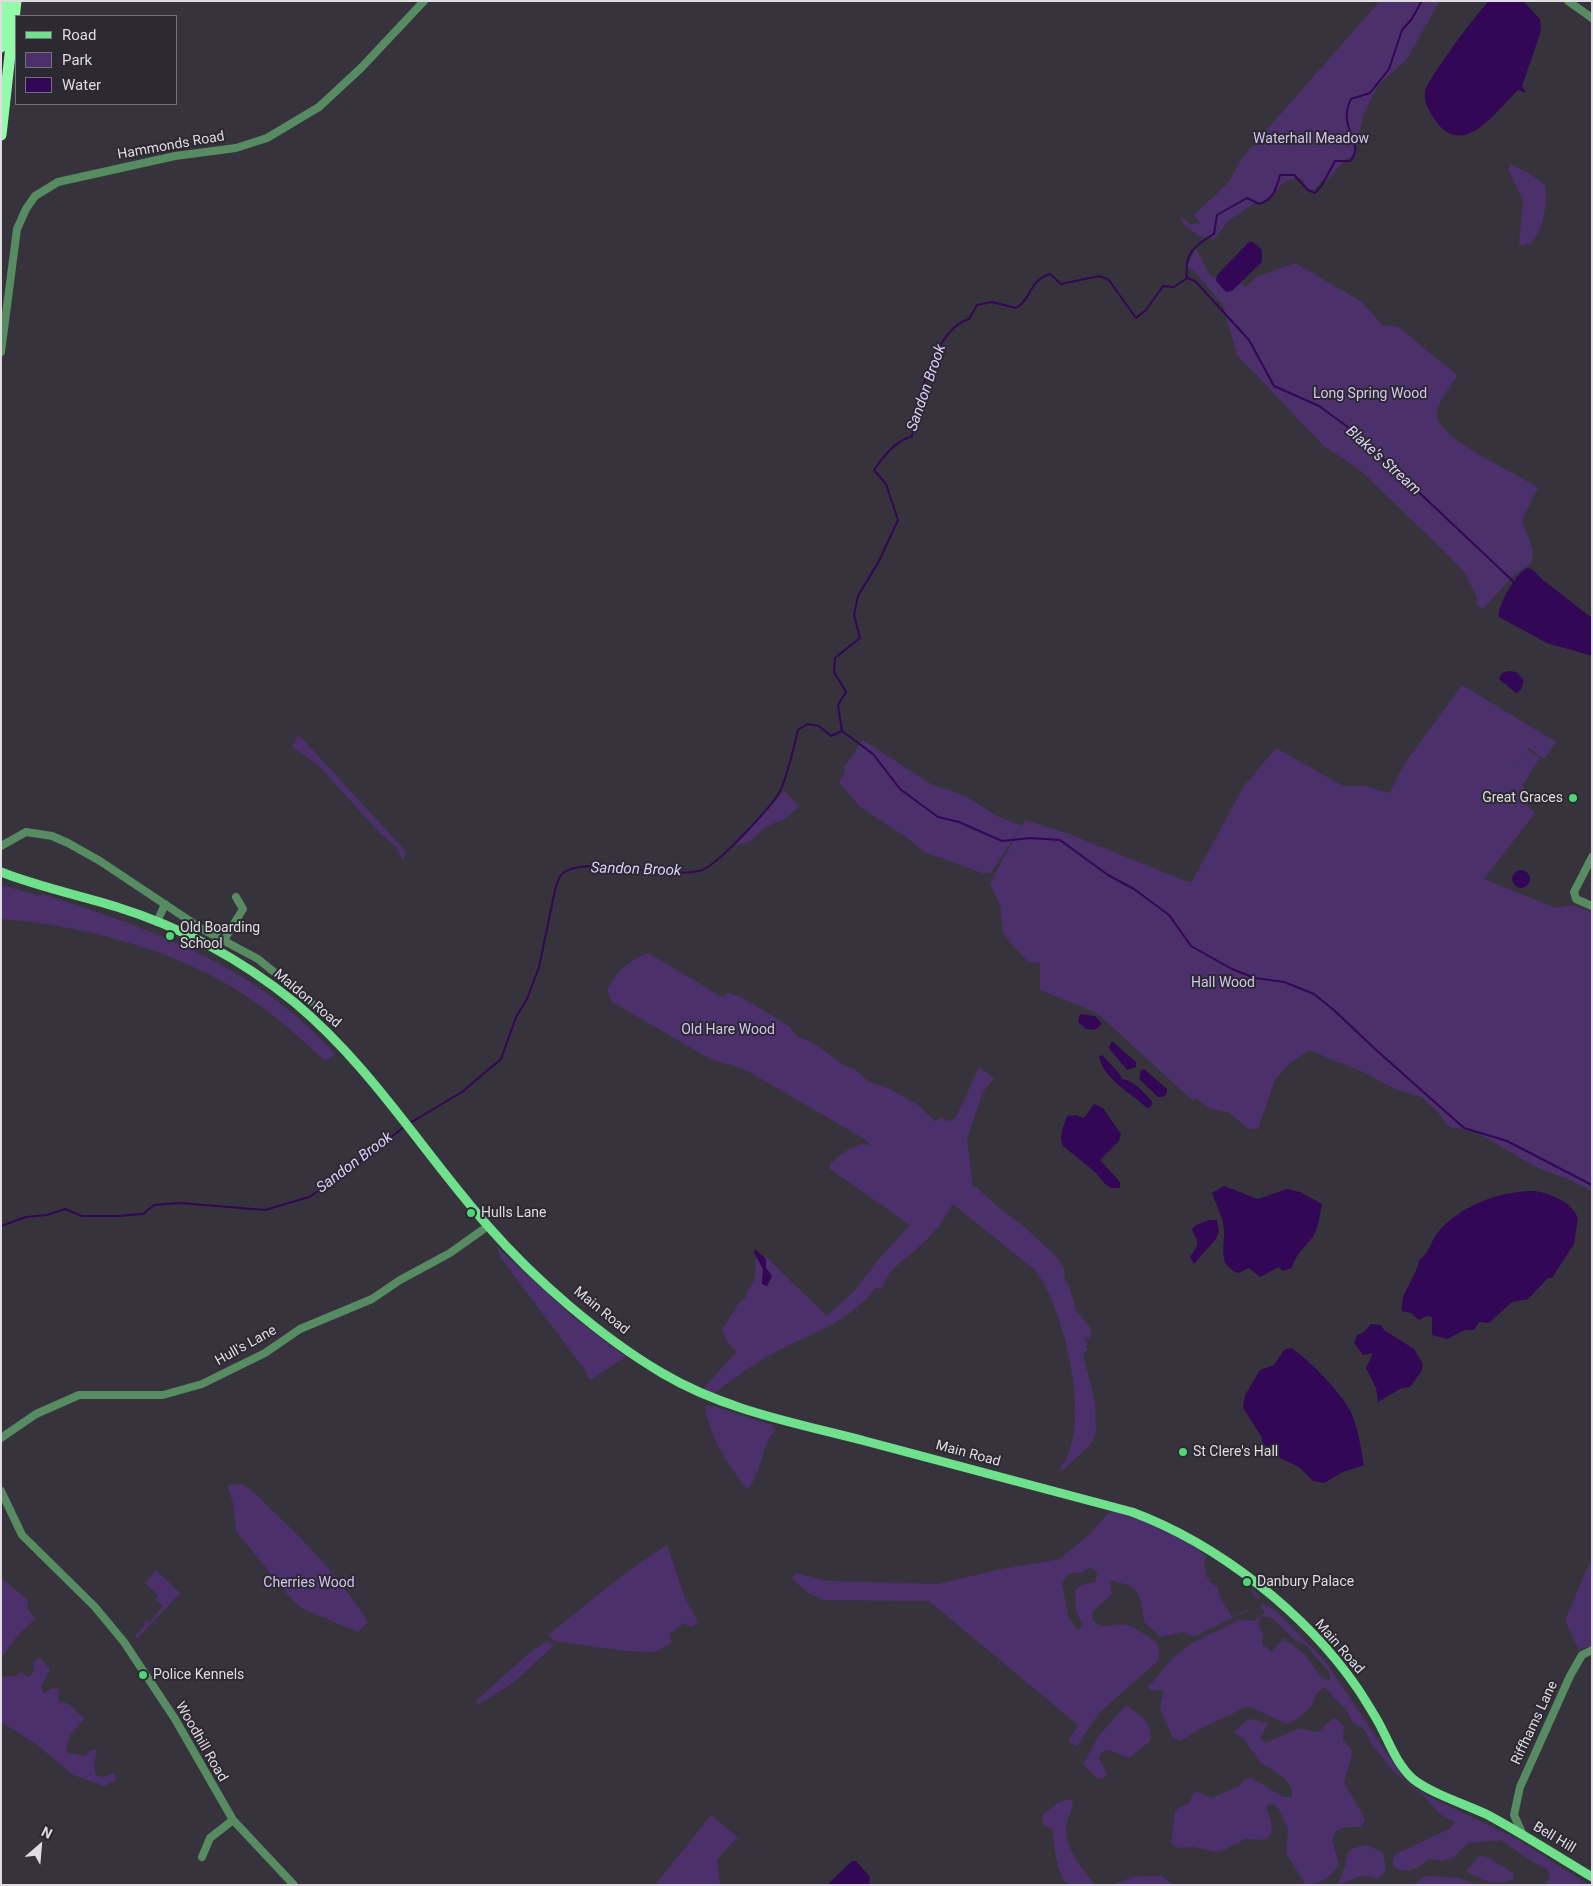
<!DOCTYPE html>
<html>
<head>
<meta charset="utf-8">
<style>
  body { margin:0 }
  #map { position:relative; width:1593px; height:1886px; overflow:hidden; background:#37333c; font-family:Roboto,sans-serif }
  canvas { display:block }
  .frame { position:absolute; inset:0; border:2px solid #dfdde2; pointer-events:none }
  .legend { position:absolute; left:15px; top:15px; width:162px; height:90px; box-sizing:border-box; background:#2c2932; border:1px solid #747178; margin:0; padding:6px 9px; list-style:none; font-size:15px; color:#dfdde2 }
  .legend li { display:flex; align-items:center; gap:10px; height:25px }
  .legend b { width:25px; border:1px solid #747178 }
  .north { position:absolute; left:15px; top:1821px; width:50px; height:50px; -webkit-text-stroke:4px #2c2932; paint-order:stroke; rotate:27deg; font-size:14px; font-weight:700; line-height:20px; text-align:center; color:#dfdde2 }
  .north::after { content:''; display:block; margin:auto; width:18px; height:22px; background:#dfdde2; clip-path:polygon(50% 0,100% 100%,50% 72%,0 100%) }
</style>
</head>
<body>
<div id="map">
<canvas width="1593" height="1886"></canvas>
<div class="frame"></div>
<ul class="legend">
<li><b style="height:6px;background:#6fe08b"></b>Road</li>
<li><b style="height:14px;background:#4b306c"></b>Park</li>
<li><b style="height:14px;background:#320755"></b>Water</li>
</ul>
<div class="north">N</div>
</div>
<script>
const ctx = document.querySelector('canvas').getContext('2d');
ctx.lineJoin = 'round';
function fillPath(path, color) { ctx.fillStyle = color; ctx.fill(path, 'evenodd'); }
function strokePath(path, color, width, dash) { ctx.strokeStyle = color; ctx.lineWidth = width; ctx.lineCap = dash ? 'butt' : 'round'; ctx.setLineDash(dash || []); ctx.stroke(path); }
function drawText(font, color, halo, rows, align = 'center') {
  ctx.font = font + ' Roboto,sans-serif'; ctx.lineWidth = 4; ctx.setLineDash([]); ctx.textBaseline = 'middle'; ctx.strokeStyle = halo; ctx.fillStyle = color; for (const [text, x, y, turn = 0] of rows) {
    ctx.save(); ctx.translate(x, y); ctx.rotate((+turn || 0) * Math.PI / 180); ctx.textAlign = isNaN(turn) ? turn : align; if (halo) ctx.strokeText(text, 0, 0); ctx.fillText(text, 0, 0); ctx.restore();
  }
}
fillPath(new Path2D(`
  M1380,1H1440L1407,59L1378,85L1363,116L1355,152L1351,157L1345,160L1326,181H1321L1314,190H1308L1302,179C1278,176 1279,194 1264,203L1256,202L1228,221L1213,241L1209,235L1203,238L1184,225L1180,216L1190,224L1200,223L1194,215L1229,182L1242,158Z
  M1510,164L1529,173L1545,185C1548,205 1544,228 1530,245L1528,243L1522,246L1519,243L1523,200L1508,169Z
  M1196,249C1214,278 1202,279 1241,283L1245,287L1258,276L1295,263L1362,302L1382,325L1397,326L1456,374L1457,376C1451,386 1437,403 1437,414C1436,439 1518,473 1538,488L1522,520L1533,550L1532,560L1530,564L1513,576L1483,609L1477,605L1476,595L1464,572L1445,552L1361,471L1324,446L1237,355L1223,305L1196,273L1187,266Z
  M1462,685L1556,742L1544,759L1529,748L1509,777L1528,750L1540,758L1522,786L1524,788L1519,796L1535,813L1484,879L1556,908L1572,905L1592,912V1191L1570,1180L1538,1168L1474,1131L1449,1127L1438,1112L1421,1097L1395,1089L1363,1072L1309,1050L1289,1064L1275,1080L1258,1129H1249L1228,1112L1210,1109L1195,1098L1193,1101L1097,1013L1040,990V963L1028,962L1009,941L1003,932L1000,906L990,883L1021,827L991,873H982L924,852L906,837L860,807L839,782L845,772L844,767L863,740L931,784L965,796L999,817L1022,826L1025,820L1069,834L1191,883L1244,786L1276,748L1343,786H1366L1389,793L1405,763Z
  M298,734L401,846L406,853L403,860L396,847L380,833L318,765L292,747Z
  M784,791L799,806L785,819L765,827L751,841L735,846Z
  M1,885L40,896L42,894C152,929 255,965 335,1054L325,1061C302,1040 279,1018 252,1000C184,952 84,925 1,919Z
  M648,953L722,997L728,993L741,997L789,1026L798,1037L812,1042L845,1066L854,1069L869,1082L888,1088L918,1105L936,1122L940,1117L947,1121L955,1119L979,1067L994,1078L983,1092L967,1139L973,1188L975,1186L1003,1211L1020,1223L1058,1258L1064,1269L1065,1280L1069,1285L1076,1310L1092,1330L1089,1339L1083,1337L1088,1344L1086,1346L1088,1350L1083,1353L1095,1403L1096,1433L1090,1445L1062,1471L1060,1469C1064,1463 1068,1456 1070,1449C1086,1406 1063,1304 1034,1269L954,1205H952C944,1221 934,1233 921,1245C904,1261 891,1265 882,1288H875C850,1323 808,1334 772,1354C752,1365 733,1379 714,1393L704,1388L736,1352L728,1343L722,1330L739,1302L745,1299C746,1290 753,1285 755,1276C757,1269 753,1263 757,1256L763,1269L762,1284L767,1286L772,1276L766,1268L765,1256L827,1316L855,1290L876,1262L910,1225L830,1169V1164C841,1155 855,1141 870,1145L866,1140L753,1074L735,1066L712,1060L612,1002L607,990C617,971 628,961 648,953Z
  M496,1246L572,1316L626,1357L590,1380L585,1370L501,1258Z
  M705,1406H713L772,1425L775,1431C759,1448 763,1474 747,1489C728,1465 709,1437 705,1406Z
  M241,1484C255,1491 264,1503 276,1514C310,1546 343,1582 368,1622L358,1632L303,1609L293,1601L236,1531L233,1503L227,1485Z
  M1113,1512C1147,1519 1179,1534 1206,1556L1204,1562L1207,1578L1210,1577L1209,1581L1217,1587L1219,1595L1232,1617L1248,1609L1257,1599L1248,1587L1260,1596L1248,1610L1198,1635L1193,1636L1182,1632L1161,1637L1144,1622L1141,1600L1136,1591L1131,1586L1110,1580L1112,1594L1093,1611L1092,1619C1102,1632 1111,1624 1124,1624C1129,1624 1154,1639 1157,1644C1159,1648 1159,1655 1159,1660L1099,1713L1077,1746L1068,1742L1078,1725L929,1601L824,1600L808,1593L792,1579L796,1573L828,1581L938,1584L1001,1569L1060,1559L1091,1533L1107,1514ZM1090,1567L1097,1572L1096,1581L1080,1586L1075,1590L1076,1611L1082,1624L1080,1629L1077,1630L1068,1616L1062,1582L1068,1574L1083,1572Z
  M667,1545L685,1598L698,1622L692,1627L684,1623L670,1633L671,1643L655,1652L626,1651L554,1641L548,1635L624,1574Z
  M1592,1557V1646L1578,1649L1565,1620Z
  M156,1570L180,1593L137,1639L135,1636L144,1627V1624L146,1621L149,1623L163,1606L155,1600L158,1595L145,1583Z
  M1,1578L27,1599L28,1609L35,1619L17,1636L1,1659Z
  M1264,1604L1276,1611L1326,1662L1404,1779L1422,1793L1517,1839L1589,1885H1544L1550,1878L1547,1869L1531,1861L1501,1840L1468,1843L1453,1858L1442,1861L1429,1859C1418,1869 1403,1877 1392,1864L1394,1855L1451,1828L1455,1822L1441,1815L1425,1797L1393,1771L1371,1743L1364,1729L1353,1723L1347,1711L1324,1687C1313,1695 1316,1699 1310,1707C1303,1715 1296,1720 1287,1724L1248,1706L1200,1729L1180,1741L1173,1738L1160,1708L1164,1690H1151L1148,1687L1173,1658L1190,1644L1239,1620L1254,1621L1265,1613L1260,1606ZM1262,1616L1272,1618L1294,1639L1307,1646L1330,1674V1681L1320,1676L1306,1656L1284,1638L1272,1652L1262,1644L1263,1634L1258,1624Z
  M547,1641L554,1645L513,1683L477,1705L476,1701L528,1654Z
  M40,1657L50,1669L41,1687L44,1694L52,1688L59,1689L58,1701L69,1704L84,1719L70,1735L66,1752L85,1756L90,1750H97L94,1764L96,1775L102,1777L114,1773L116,1780L104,1786L73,1775L36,1744L1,1722V1677L15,1676L21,1672L28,1677L34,1672L33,1663Z
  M1126,1705C1139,1715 1154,1722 1150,1741L1129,1758L1109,1750L1101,1752L1099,1759L1107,1774L1104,1778L1098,1779L1083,1764L1098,1737Z
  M1249,1719L1268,1723L1260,1739L1266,1743L1299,1728L1318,1732L1332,1719H1337L1344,1727L1343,1740L1351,1749L1352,1755L1344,1782L1365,1819L1361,1827H1345L1336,1831L1332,1840L1339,1864C1333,1876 1318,1886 1305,1884L1286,1853L1288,1830L1279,1809L1272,1804L1266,1806C1269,1818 1278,1830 1265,1840L1245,1839L1224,1850L1214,1852L1195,1847L1178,1848L1171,1843L1175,1812L1178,1808L1190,1803L1192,1795L1196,1791L1212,1798L1239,1786L1245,1779L1252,1778L1283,1797H1292V1788L1283,1777L1260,1762L1244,1739L1233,1732Z
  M1072,1799C1075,1811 1066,1817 1066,1829C1066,1850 1083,1871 1096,1885C1089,1885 1075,1886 1069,1884C1056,1878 1054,1842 1052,1829L1042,1824L1043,1814L1059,1802Z
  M711,1815L764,1860L737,1838L717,1859L720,1885H655Z
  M1367,1845L1382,1852C1386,1864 1389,1872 1377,1879C1361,1872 1353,1880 1338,1885C1339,1879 1342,1875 1344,1869C1350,1850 1343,1850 1367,1845Z
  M1479,1856L1487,1857L1513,1873L1514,1879C1496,1886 1482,1881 1466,1871Z
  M1148,1876H1161L1174,1885H1112L1132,1877Z
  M1426,1876L1460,1878L1478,1885H1413Z`), '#4b306c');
fillPath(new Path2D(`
  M1489,1H1523L1540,19L1541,31L1522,86L1526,93L1518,90C1497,110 1463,161 1435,120C1430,112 1423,102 1425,92C1428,78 1477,13 1489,1Z
  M1249,242H1253L1262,250V262L1232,291L1226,292L1216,281L1217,275Z
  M1528,568L1532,569L1543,580L1592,618V656L1547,643L1499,617C1497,605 1517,571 1528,568Z
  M1509,671L1516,672L1524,680L1521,690L1516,693L1499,679L1502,673Z
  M1512 879a9 9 0 1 1 18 0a9 9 0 1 1-18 0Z
  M1080,1014L1095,1016L1101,1022V1025L1094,1030L1086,1029L1078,1022Z
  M1112,1041L1136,1062V1067L1127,1070L1109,1048Z
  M1102,1055L1119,1073L1122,1079C1135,1081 1142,1091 1152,1101L1151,1107L1147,1108C1131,1093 1103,1079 1099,1056Z
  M1144,1069L1167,1089V1093L1163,1097H1158L1139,1079L1141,1070Z
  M1094,1104L1103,1108L1121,1134L1119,1141L1100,1160L1120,1182V1188H1111L1104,1183L1095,1172L1063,1146L1061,1139L1062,1130L1067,1116L1075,1115L1084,1118Z
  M1224,1186L1258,1199L1287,1189L1300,1192L1322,1204C1320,1212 1320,1220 1317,1228C1311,1245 1297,1249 1292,1268L1282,1271L1279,1267L1260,1277L1249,1268L1238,1273C1217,1265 1225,1248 1224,1231C1224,1219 1216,1205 1212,1193Z
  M1535,1191C1551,1194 1571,1201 1578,1218L1574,1244L1552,1278H1548L1528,1299L1512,1302L1489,1323L1479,1322L1474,1330H1465L1447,1339L1432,1335V1317L1427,1316L1419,1320L1411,1313L1402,1311C1399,1293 1417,1277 1419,1260C1430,1253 1430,1242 1438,1232C1460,1206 1501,1190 1535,1191Z
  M1210,1220H1217L1219,1231L1216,1239L1194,1264L1190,1257C1201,1241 1198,1244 1192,1229L1196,1225Z
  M755,1249L766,1259V1268L772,1276L767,1286L762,1284L763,1269L754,1253Z
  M1371,1324L1381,1325L1384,1330L1414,1349L1423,1364L1421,1372L1410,1387L1402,1388L1378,1402L1376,1388L1366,1368L1373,1353L1363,1355L1354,1343L1357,1335L1364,1332Z
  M1291,1348C1309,1359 1342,1394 1351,1412C1358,1428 1361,1448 1364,1465L1343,1472L1324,1483L1313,1481L1299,1467L1280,1458L1263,1444L1261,1436L1243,1408L1245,1395L1260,1370L1274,1365L1284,1350Z
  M852,1861H856L870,1877L869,1885H827Z`), '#320755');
strokePath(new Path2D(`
  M1187,278L1195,281L1249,340L1274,386L1319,406L1356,433L1515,583
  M842,731L873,754L900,789L938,817L959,822L1002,841L1030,838L1060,840L1108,875L1134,889L1169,915L1191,946L1232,969L1255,978L1284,982L1314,994L1335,1011L1375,1049L1464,1128L1507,1141L1592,1185
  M410,1123L462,1092L501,1059L516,1017L527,999L539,967L555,890C557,884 558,877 563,873C589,854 670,881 702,870C717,865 776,803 781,789C789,770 793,750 798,730L807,724L819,726L831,736L842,731L838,705L846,692L834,672L835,658L860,638L854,615L858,596L879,561L898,520L886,484L874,470C884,456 894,442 912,436C916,404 934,329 969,319L977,305L992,302L1016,308C1032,299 1028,281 1050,274L1061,284L1099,276L1108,279L1136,318L1146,310L1163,286L1174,287L1187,278C1184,253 1194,246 1214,234L1217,215L1247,198L1259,204C1274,199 1276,189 1280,175H1294L1308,190L1315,193L1322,185L1335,161H1350C1367,143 1336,129 1351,99L1370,93L1389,69L1402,30L1411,20L1422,1
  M1,1226L26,1217L47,1215L65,1209L82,1216H118L143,1214L154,1205L180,1203L265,1210L309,1197L342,1175L404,1127`), '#320755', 2);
strokePath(new Path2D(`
  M1568,1L1592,18
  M1,352L17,229L26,209L35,196L58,182L175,156L236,148L267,138L319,107L361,68L424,1
  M1,846L26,832L52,836L68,843L100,861L202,929L258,959L311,1002
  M1592,857L1574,892L1576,899L1592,906
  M157,922L165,904
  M224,940L243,909L236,897
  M1,1438L36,1414L79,1395H163L202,1384L265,1353L300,1329L372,1299L400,1280L450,1253L488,1226
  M1,1491L22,1535L95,1607L124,1642L175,1719L233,1820L294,1885
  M1523,1835L1514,1815L1520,1787L1570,1676L1582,1655L1592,1650
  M202,1857L210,1838L233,1820`), '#578b62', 8);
strokePath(new Path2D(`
  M1,872C39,887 79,895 117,907C181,927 242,960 294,1002C371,1066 422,1151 488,1226C534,1279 601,1337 662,1373C724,1410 796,1423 865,1441C954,1464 1043,1488 1132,1512C1218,1544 1306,1613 1358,1689C1364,1698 1370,1708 1376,1718C1388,1738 1395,1763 1413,1779C1432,1794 1465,1804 1488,1815C1523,1834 1557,1856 1592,1877`), '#6fe08b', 9);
strokePath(new Path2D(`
  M1,47L6,1
  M1,135L16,1`), '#93fcaa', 11);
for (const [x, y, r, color] of [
  [1573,798,5,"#4ed676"],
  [170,936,5,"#4ed676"],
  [471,1213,5,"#4ed676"],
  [1183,1452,5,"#4ed676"],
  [1247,1582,5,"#4ed676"],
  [143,1675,5,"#4ed676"]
]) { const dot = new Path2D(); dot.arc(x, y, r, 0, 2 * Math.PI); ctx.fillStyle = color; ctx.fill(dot); strokePath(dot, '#2c2932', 2); }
drawText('14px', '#d5c4f0', '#2c2932', [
  ["Waterhall Meadow",1311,139],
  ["Long Spring Wood",1370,394],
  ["Hall Wood",1223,983],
  ["Old Hare Wood",728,1030],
  ["Cherries Wood",309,1583]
]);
drawText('14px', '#dfdde2', '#2c2932', [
  ["Hammonds Road",171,146,-10],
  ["Maldon Road",307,999,40],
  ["Main Road",601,1311,39],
  ["Hull's Lane",246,1346,-29],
  ["Main Road",968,1454,15],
  ["Main Road",1339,1647,49],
  ["Riffhams Lane",1535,1723,-65],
  ["Woodhill Road",201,1742,60],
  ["Bell Hill",1554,1838,31]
]);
drawText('14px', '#dfdde2', '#2c2932', [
  ["Great Graces",1563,798,"right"],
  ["Old Boarding",180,928],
  ["School",180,944],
  ["Hulls Lane",481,1213],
  ["St Clere's Hall",1193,1452],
  ["Danbury Palace",1257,1582],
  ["Police Kennels",153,1675]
], 'left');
drawText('italic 15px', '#dfcefa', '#2c2932', [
  ["Sandon Brook",927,388,-71],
  ["Blake's Stream",1383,461,42],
  ["Sandon Brook",636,870,2],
  ["Sandon Brook",355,1163,-37]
]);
</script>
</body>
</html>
